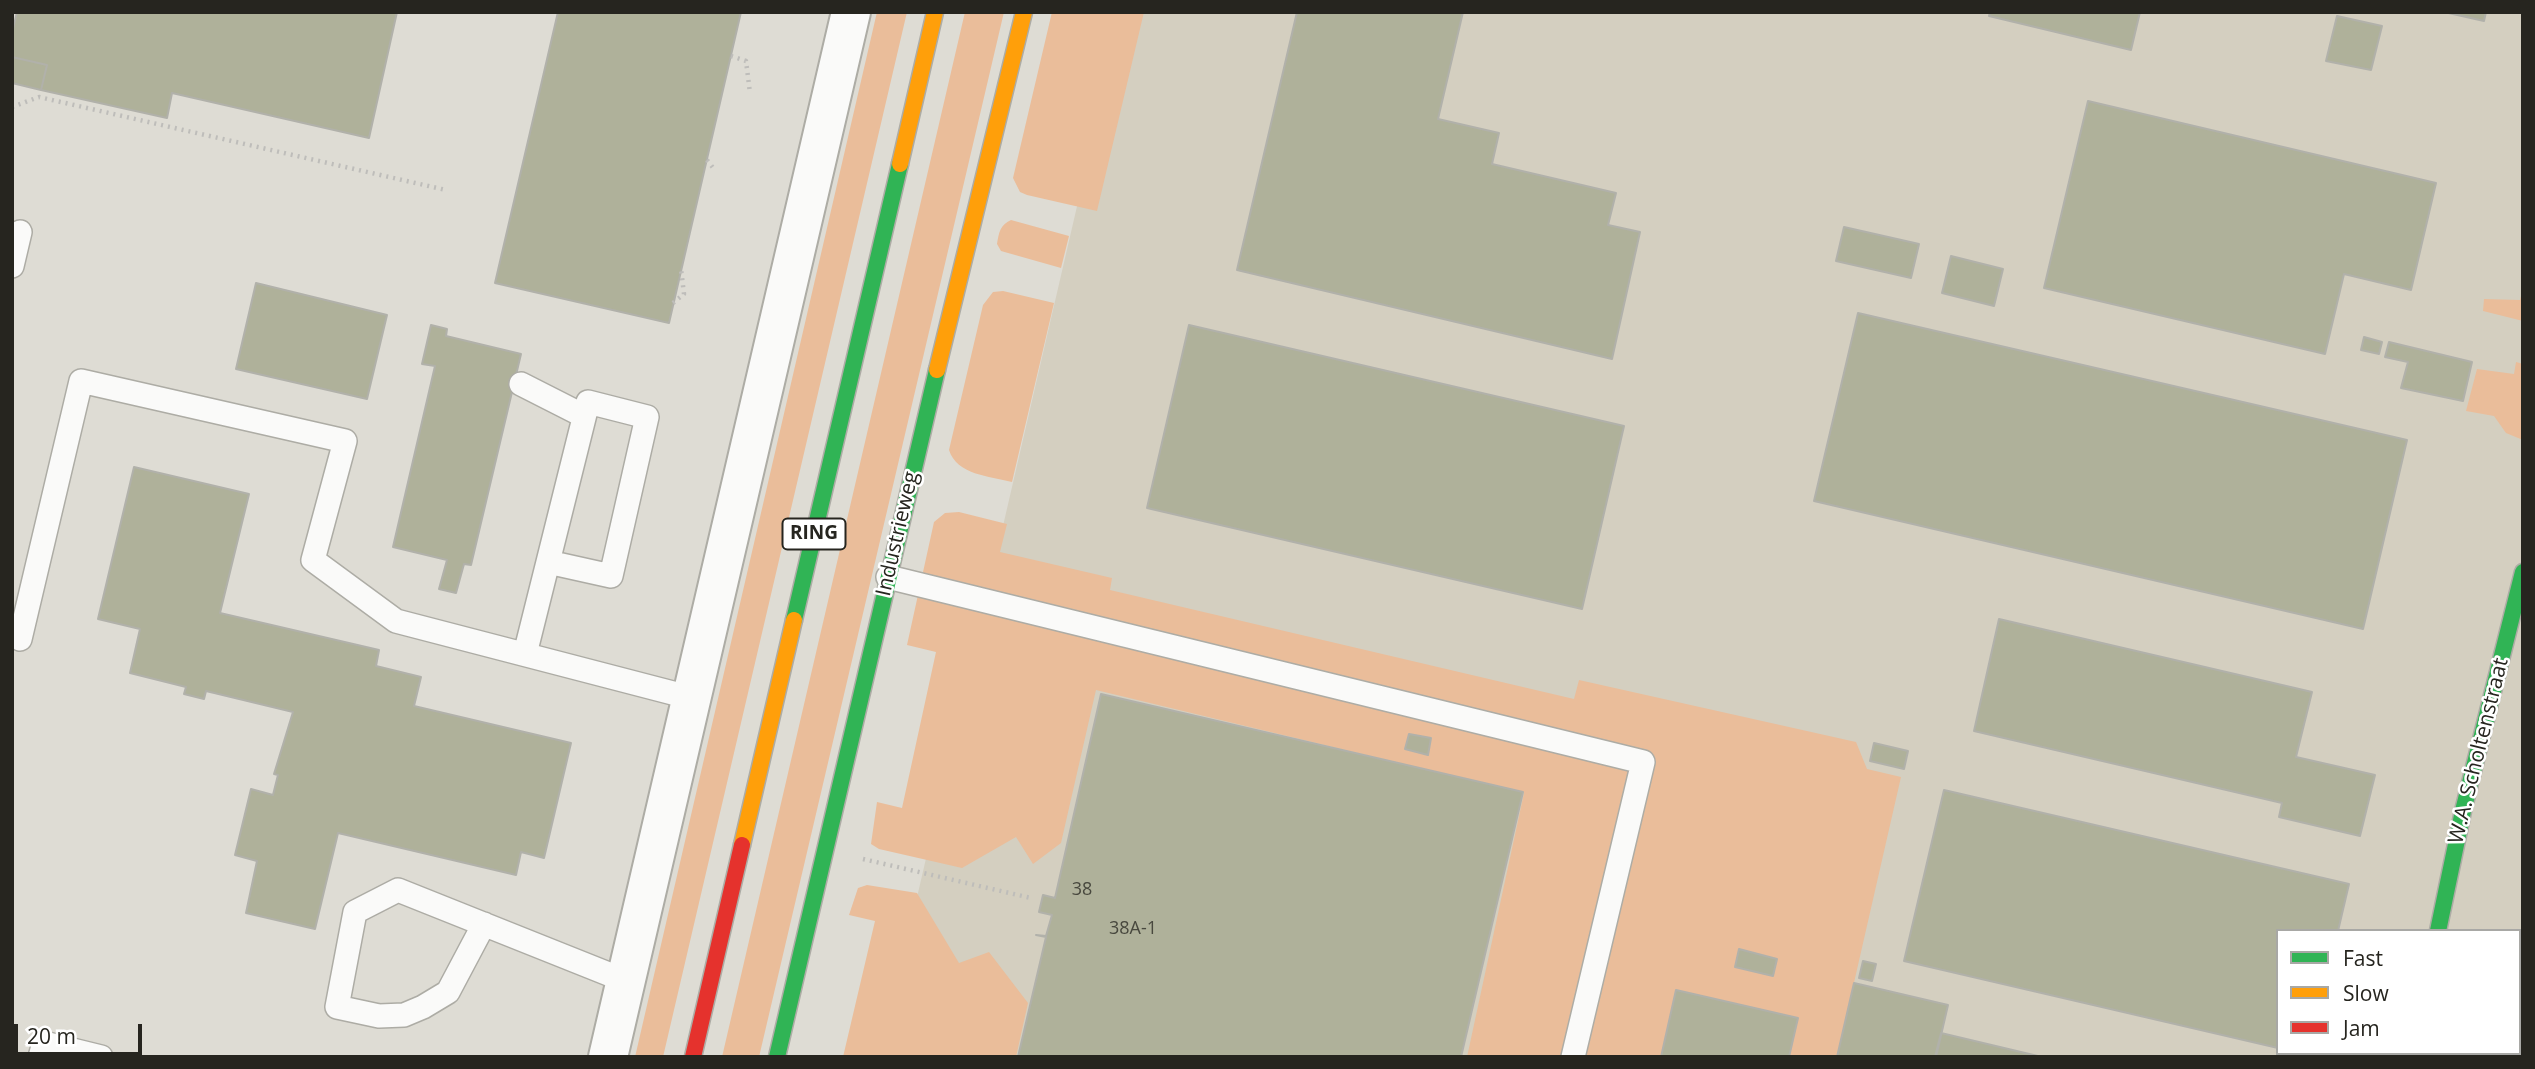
<!DOCTYPE html>
<html>
<head>
<meta charset="utf-8">
<style>
  body { margin:0 }
  #map { position:relative; width:2535px; height:1069px; overflow:hidden; background:#dedcd4; font-family:"Open Sans",sans-serif }
  canvas { display:block }
  .frame { position:absolute; inset:0; border:14px solid #26251f; pointer-events:none }
  .legend { position:absolute; left:2276px; top:929px; width:245px; height:126px; box-sizing:border-box; background:#fff; border:2px solid #a8a8a5; margin:0; padding:9px 12px; list-style:none; font-size:21px; color:#26251f }
  .legend li { display:flex; align-items:center; gap:14px; height:35px }
  .legend b { width:35px; border:2px solid #a8a8a5 }
  .scale { position:absolute; left:14px; top:1024px; width:128px; height:32px; box-sizing:border-box; border:4px solid #26251f; border-top:0; padding-left:9px; font-size:21px; line-height:24px; white-space:nowrap; color:#26251f; -webkit-text-stroke:5px #fff; paint-order:stroke }
</style>
</head>
<body>
<div id="map">
<canvas width="2535" height="1069"></canvas>
<div class="frame"></div>
<ul class="legend">
<li><b style="height:9px;background:#30b455"></b>Fast</li>
<li><b style="height:9px;background:#ff9f0a"></b>Slow</li>
<li><b style="height:9px;background:#e5322d"></b>Jam</li>
</ul>
<div class="scale">20 m</div>
</div>
<script>
const ctx = document.querySelector('canvas').getContext('2d');
ctx.lineJoin = 'round';
function fillPath(path, color) { ctx.fillStyle = color; ctx.fill(path, 'evenodd'); }
function strokePath(path, color, width, dash) { ctx.strokeStyle = color; ctx.lineWidth = width; ctx.lineCap = dash ? 'butt' : 'round'; ctx.setLineDash(dash || []); ctx.stroke(path); }
function drawText(font, color, halo, rows, align = 'center') {
  ctx.font = font + ' "Open Sans",sans-serif'; ctx.lineWidth = 5; ctx.setLineDash([]); ctx.textBaseline = 'middle'; ctx.strokeStyle = halo; ctx.fillStyle = color; for (const [text, x, y, turn = 0] of rows) {
    ctx.save(); ctx.translate(x, y); ctx.rotate((+turn || 0) * Math.PI / 180); ctx.textAlign = isNaN(turn) ? turn : align; if (halo) ctx.strokeText(text, 0, 0); ctx.fillText(text, 0, 0); ctx.restore();
  }
}
fillPath(new Path2D(`
  M1122,12H2523V1057H880ZM2278,931H2519V1053H2278Z`), '#d4cfc0');
fillPath(new Path2D(`
  M877,12H907L663,1057H635Z
  M965,12H1004L759,1057H722Z
  M1052,12H1144L1097,211L1027,195L1020,192L1013,178Z
  M1011,220L1069,236L1061,268L1001,251L997,244C999,232 1000,225 1011,220Z
  M2523,288V321L2483,311L2484,299L2520,300Z
  M1003,291L1054,303L1012,482C989,476 957,475 949,450L983,305L993,292Z
  M2516,362L2523,364V440L2506,433L2494,416L2466,411L2477,369L2514,374Z
  M959,512L1007,524L1000,552L1112,578L1110,590L1574,699L1579,680L1856,742L1867,769L1901,777L1837,1057H1467L1524,793L1096,690L1061,843L1033,864L1016,837L962,868L879,849L871,844L877,802L902,808L936,652L907,645L934,522L945,513Z
  M867,885L917,893L959,963L989,952L1028,1003L1016,1057H843L875,921L849,915L858,888Z`), '#eabd9a');
const building = new Path2D(`
  M17,12H397L369,138L172,93L167,118L41,90L47,65L12,57V33Z
  M558,12H741L669,323L495,283Z
  M1297,12H1463L1438,119L1499,133L1492,164L1616,193L1608,225L1640,232L1612,359L1237,270Z
  M1990,12H2140L2131,50L1989,16Z
  M2444,12H2486L2484,21Z
  M2337,16L2382,26L2371,70L2326,61Z
  M12,57L47,65L41,90L12,83Z
  M2088,101L2436,183L2411,290L2344,274L2325,354L2044,288Z
  M1844,227L1919,244L1911,278L1836,261Z
  M1951,256L2003,269L1994,306L1942,293Z
  M256,283L387,315L367,399L236,369Z
  M1858,313L2407,440L2363,629L1814,501Z
  M431,325L447,329L446,336L521,354L471,565L464,564L456,593L439,589L447,560L393,547L435,366L422,364Z
  M1189,325L1624,426L1582,609L1147,508Z
  M2364,337L2382,342L2379,354L2361,350Z
  M2389,342L2472,362L2463,401L2401,388L2408,362L2385,357Z
  M134,467L249,494L220,613L379,650L376,666L421,677L414,706L571,743L544,858L521,852L516,875L338,833L315,929L246,913L257,861L235,855L251,789L273,795L278,775L274,774L293,712L206,691L204,699L184,694L186,687L130,673L140,629L98,619Z
  M1999,619L2312,692L2296,757L2375,775L2360,836L2279,817L2282,803L1974,731Z
  M1101,694L1523,792L1461,1057H1018L1046,937L1036,935L1046,936L1052,915L1039,912L1043,895L1055,898Z
  M1409,734L1431,738L1428,755L1405,749Z
  M1874,743L1908,751L1904,769L1870,761Z
  M1944,790L2349,884L2338,931H2278V1048L1904,961Z
  M1739,949L1777,959L1773,976L1735,967Z
  M2523,949V1057H2498L2499,1053H2519V964Z
  M1863,961L1876,964L1872,981L1859,978Z
  M1854,983L1948,1005L1936,1057H1837Z
  M1676,990L1798,1018L1789,1057H1661Z
  M1941,1033L2042,1057H1935Z`);
fillPath(building, '#afb19a');
strokePath(building, '#b1b1aa', 2);
const lane = new Path2D(`
  M12,266L20,232
  M521,384L584,416
  M888,577L1643,762L1573,1057
  M20,639L81,381L345,441L313,560L396,621L692,698
  M525,654L588,402L647,417L611,576L548,562
  M484,924L448,992L423,1007L404,1015L379,1016L337,1007L355,912L398,890L626,981
  M40,1057L44,1043L101,1057`);
const street = new Path2D(`
  M608,1057L851,12
  M2411,1057L2412,1053`);
const fast = new Path2D(`
  M794,620L900,164
  M2438,931L2463,811L2523,572
  M777,1057L937,370`);
const slow = new Path2D(`
  M900,164L935,12
  M937,370L1024,12
  M742,845L794,620`);
const jam = new Path2D(`
  M693,1057L742,845`);
strokePath(lane, '#adaca5', 26);
strokePath(street, '#adaca5', 42);
strokePath(fast, '#adaca5', 19);
strokePath(slow, '#adaca5', 19);
strokePath(jam, '#adaca5', 19);
strokePath(new Path2D(`
  M731,56L746,61L750,93
  M12,107L39,97L446,190
  M707,160L714,169
  M673,303L684,294L681,269
  M863,859L1031,898`), '#bebdba', 4.5, [2, 5]);
strokePath(lane, '#fafaf9', 23);
strokePath(street, '#fafaf9', 38);
strokePath(fast, '#30b455', 16);
strokePath(slow, '#ff9f0a', 16);
strokePath(jam, '#e5322d', 16);
drawText('18px', '#48483e', null, [
  ["38",1082,890],
  ["38A-1",1133,929]
]);
for (const [x, y, w] of [
  [814,534,63]
]) { const box = new Path2D(); box.roundRect(x - w / 2, y - 15.5, w, 31, 5); ctx.fillStyle = '#fff'; ctx.fill(box); strokePath(box, '#26251f', 2); }
drawText('bold 19px', '#26251f', null, [
  ["RING",814,534]
]);
drawText('21px', '#26251f', '#fff', [
  ["Industrieweg",898,534,-77],
  ["W.A. Scholtenstraat",2479,751,-76]
]);
</script>
</body>
</html>
